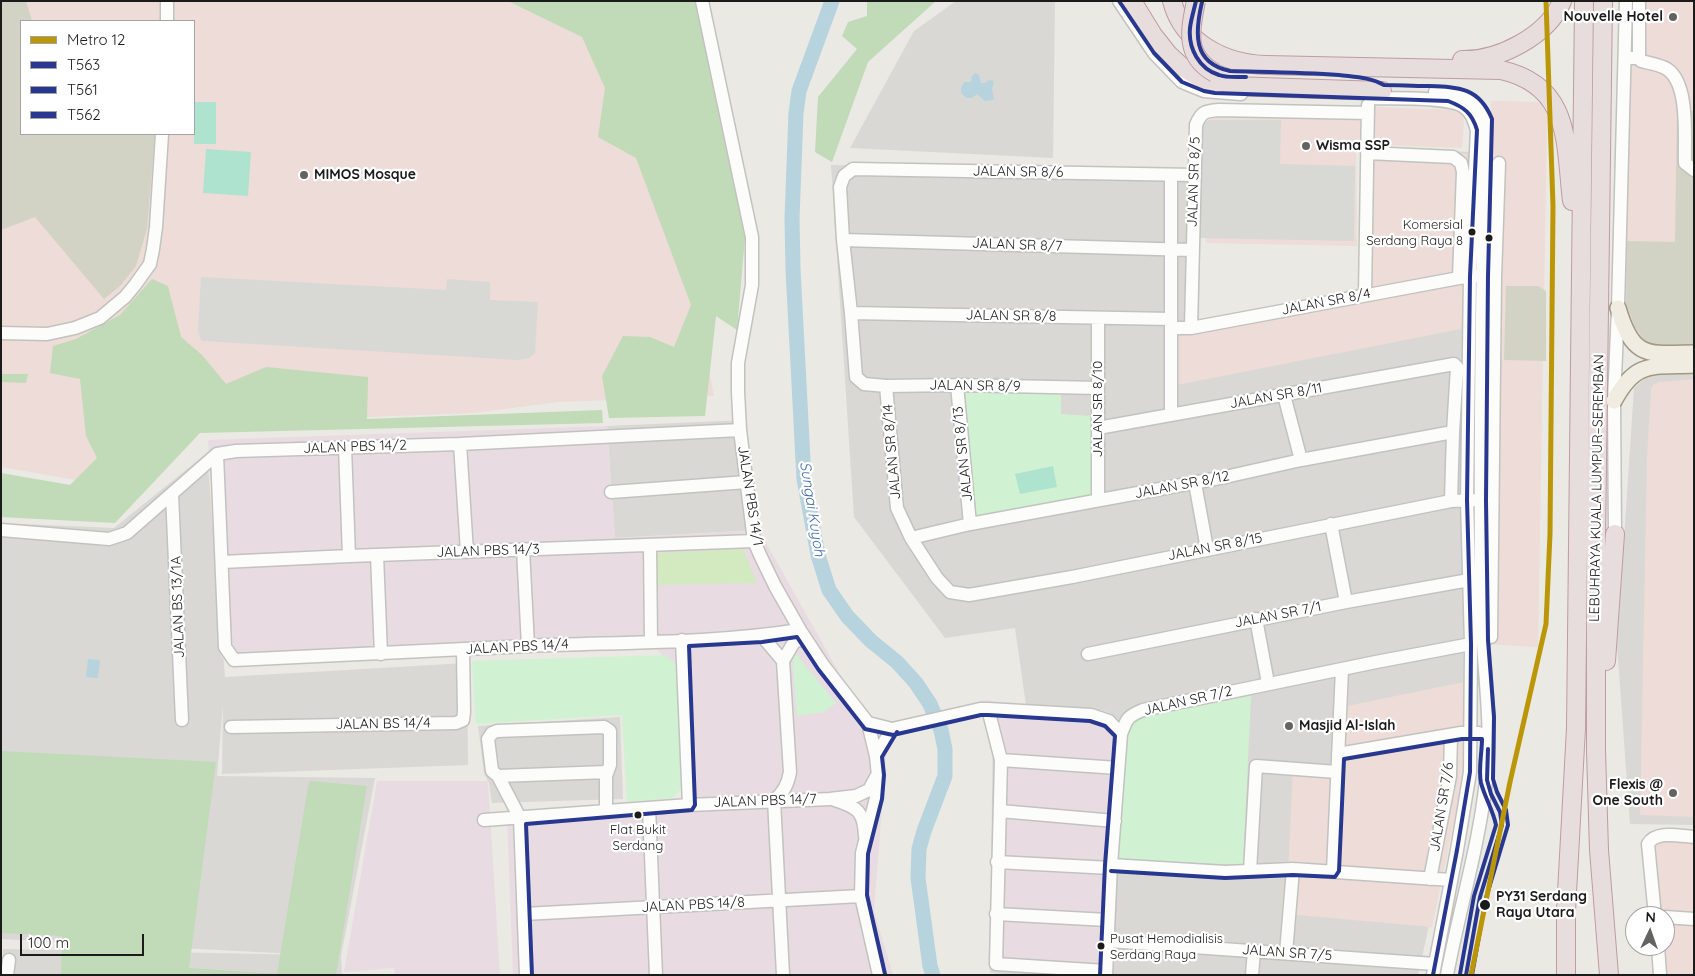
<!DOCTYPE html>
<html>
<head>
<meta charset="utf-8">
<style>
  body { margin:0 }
  #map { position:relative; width:1695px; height:976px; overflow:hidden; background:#eae9e3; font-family:Quicksand,sans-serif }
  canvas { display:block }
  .frame { position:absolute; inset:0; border:2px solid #1b1b1b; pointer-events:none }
  .legend { position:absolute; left:20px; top:20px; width:175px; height:115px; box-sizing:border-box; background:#fff; border:1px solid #a4a4a4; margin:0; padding:6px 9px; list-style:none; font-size:15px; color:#1b1b1b }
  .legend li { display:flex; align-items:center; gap:10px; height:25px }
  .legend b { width:25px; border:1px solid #a4a4a4 }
  .north { position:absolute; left:1625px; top:906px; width:50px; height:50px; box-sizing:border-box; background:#fff; border:1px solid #a4a4a4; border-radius:50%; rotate:3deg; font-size:14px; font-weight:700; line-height:20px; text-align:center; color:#1b1b1b }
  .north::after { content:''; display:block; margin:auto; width:18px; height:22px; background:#636361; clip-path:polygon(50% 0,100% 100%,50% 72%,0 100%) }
  .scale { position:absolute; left:20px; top:934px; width:124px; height:22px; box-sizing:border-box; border:2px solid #1b1b1b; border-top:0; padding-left:6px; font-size:15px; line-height:18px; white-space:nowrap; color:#1b1b1b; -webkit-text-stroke:4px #fff; paint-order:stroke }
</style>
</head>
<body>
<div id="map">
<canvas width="1695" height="976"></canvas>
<div class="frame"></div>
<ul class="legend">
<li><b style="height:6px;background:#bb9708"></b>Metro 12</li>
<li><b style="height:6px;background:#283890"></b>T563</li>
<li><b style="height:6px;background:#283890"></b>T561</li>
<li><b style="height:6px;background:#283890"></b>T562</li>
</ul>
<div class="north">N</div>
<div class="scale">100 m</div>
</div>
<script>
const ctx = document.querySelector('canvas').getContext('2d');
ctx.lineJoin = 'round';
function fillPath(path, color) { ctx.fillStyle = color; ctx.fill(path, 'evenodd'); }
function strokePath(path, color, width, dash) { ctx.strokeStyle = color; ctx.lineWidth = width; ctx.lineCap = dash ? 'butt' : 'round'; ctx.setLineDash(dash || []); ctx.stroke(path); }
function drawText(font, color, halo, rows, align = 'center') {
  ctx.font = font + ' Quicksand,sans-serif'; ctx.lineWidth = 4.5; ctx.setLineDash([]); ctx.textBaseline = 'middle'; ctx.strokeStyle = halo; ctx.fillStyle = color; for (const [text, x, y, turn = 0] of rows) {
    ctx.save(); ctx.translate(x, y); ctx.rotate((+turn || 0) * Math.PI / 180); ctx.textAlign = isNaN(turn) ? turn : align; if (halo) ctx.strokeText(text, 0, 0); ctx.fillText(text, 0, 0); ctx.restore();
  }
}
fillPath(new Path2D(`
  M956,1H1055L1053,158L850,148L914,31Z
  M1360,146L1470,152L1464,360L1463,775L1418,975H1018L990,973L993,703L1026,705L1015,628L945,638L854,517L831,165L1201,171L1199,320L1360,288Z
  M1694,372V825L1630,824L1617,644L1634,388L1647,376Z
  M746,420L759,530L615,538L607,426Z
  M207,453L225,677L467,663L468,765L222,774L223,704L217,776L375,778L341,956L342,975H1L3,949L316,955L1,939V523L114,528Z
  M620,717L623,799L492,803L489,783L484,773L478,726Z`), '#d9d8d5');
fillPath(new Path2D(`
  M1,1H664L683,230L714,396L558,402L474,413L201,423L123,488L1,467ZM21,21H194V134H21Z
  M1631,1H1694V350L1645,349L1623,313Z
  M1491,101L1541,102L1547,117L1538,647L1484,644Z
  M1371,107L1458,110L1462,114L1464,120L1462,148L1356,144L1357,246L1206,243L1210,115Z
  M1365,150L1467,154L1463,274L1362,289Z
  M1464,279L1461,329L1177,385V333Z
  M1694,379V817L1640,815L1647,457L1651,389L1653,385L1659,382Z
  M1464,682V774L1432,927L1286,914L1293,768L1334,770L1337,708Z
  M1662,828L1694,830V975H1656L1653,946H1665V916H1651L1644,842L1649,832Z`), '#eddcd7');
fillPath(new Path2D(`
  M607,426L615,538L759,530L866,721L887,743L874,911L893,975H513L507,818L683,800L672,668L657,649L230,664L221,657L208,440Z
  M981,700L1106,711L1123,722L1110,974L990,967L996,766Z
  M377,781H488L500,975H395L394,968L344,972Z`), '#e8dce2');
fillPath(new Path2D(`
  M1334,680L1329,768L1248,762L1251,696Z`), '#d8d7d5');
fillPath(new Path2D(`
  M1,1H26L32,21H21V134H155L147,229L136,266L120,286L104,299L35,217L1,230Z
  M1677,111H1694V345L1655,346L1644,340L1635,327L1626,305L1627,241L1675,242Z
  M1506,286H1538L1546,291V361L1504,360Z`), '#d2d3c5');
fillPath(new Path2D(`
  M743,549L757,583L655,585V553Z`), '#d3e9c0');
fillPath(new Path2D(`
  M508,1H695L745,237L737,330L716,316L705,416L609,418L602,376L623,336L650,337L674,347L691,305L636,158L598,137L605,88L582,37Z
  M867,1H936L868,62L832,162L815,152L818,97L857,49L842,36L848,22L867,16Z
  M152,279L168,286L181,337L202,355L226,384L266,367L368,377L367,419L602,410L603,423L200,433L115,523L1,517V473L70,485L97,458L86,436L80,379L50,373L53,346L76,339L120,315Z
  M1,374H28L26,383L1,382Z
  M1,751L216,762L189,968L277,974L309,781L367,786L336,975H61L62,936L1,933Z`), '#c1dab8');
fillPath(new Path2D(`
  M965,392H1061V414L1091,416L1092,496L976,517Z
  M794,650L802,662L836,703L824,712L797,716L793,668Z
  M666,655L676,664L682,788L672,798L627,802L622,715L476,724L472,661Z
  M1251,696L1243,865L1117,859L1126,732L1135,718Z`), '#d0f2d2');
fillPath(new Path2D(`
  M194,102H216V144H194Z
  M206,149L251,152L248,196L203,193Z
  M1053,466L1057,487L1020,494L1015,474Z`), '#aee3d0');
fillPath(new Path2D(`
  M1209,120H1281L1280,164L1355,166L1354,241L1199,238L1202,125Z
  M201,277L446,290L447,279L490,282V300L538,302L535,353L529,358L518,360L204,341L201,340L198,331Z`), '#d8d8d5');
fillPath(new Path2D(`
  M975,73L979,75L981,83H985L989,80L994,81L992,89L994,99L992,100L985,101L977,94L972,98H967L961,93V88L964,82H971L972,76Z
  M88,659L100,660L98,678L86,677Z`), '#b6d3de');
strokePath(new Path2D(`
  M832,1L799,91L796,113L792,218L793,269L804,479L818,555L829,590L847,616L871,641L897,662L916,683L930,704L941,730L945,749V776L924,831L919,849L918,878L930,966L933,975`), '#b6d3de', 15);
const minor = new Path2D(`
  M702,1L752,237V285L738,363V392L740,430L754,541L760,555L775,586L800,630L823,665L868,723L876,756L878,775L876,798L862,853L861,896L879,975
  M1119,1L1154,53L1182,82L1204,91L1241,94
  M1639,1V58
  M167,21V1
  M1625,58H1639L1641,61C1649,63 1661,65 1667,69C1690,84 1684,140 1685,163L1694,170
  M1435,92C1461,93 1476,95 1486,121C1482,272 1480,423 1481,574C1481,597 1481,620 1483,643C1486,689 1492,735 1486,781C1479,846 1459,910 1447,975
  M1371,98C1391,99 1449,96 1464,107C1472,113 1474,121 1477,130L1470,276L1467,500L1471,644L1470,772L1457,850L1433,975
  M1367,153L1453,157L1461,163L1463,172L1459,278
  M1171,175V415
  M843,240L1192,250
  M1365,295L1368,105
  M851,313L1171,319
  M1171,328H1191L1459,278L1477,276
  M1191,328L1196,125C1201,112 1205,111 1219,110L1368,113
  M1,333L47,334L75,328L100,318L125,297L135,285L150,264L153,249L156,227L162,134
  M957,385L970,524
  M886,386L897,508L911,538L937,578L950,592L969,595L1072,577L1451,501L1475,500
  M1098,388L957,385L886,386L864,384L856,377L851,313L843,240L840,187L844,176L853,169L1194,175
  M1284,395L1301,460
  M1098,428L1454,364L1457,367L1453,432L1451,501
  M460,444L467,552
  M345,447L349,556
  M217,454L225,647L234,660C332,656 430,650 528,646C619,642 710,644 800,630
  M1195,483L1207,549
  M611,492L747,482
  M172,494L182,720
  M1098,500V318
  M1331,524L1346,602
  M1,530L109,539L127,533L217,454L236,451L460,444L740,430
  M1615,534L1614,401L1618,308L1626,1
  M911,538L970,524L1225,477L1301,460L1453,432
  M650,545L651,642
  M523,549L528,646
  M377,555L381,654
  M222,562L349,556L754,541
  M1256,619L1268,683
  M762,636L783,661
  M1491,637L1495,277L1499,163
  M682,640L689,805
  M1088,654L1346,602L1469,580
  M988,709L1001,760L996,964L1106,971
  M868,723L892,729L980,709H988L1091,715L1109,721L1121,734
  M231,727L456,723L463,720L464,712L463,650
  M1338,754L1461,733H1479
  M876,756L892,729
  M1001,760L1118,768
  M498,776L607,772
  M774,800C784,793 788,784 790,772L783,661L794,642L799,640L807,641
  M774,800L783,975
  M835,800C857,807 864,811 865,836
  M649,808L656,975
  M1000,811L1115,821
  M484,820L689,805L830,799L856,796L869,790L876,777
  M997,862L1111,868
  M1111,865L1225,872L1293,869L1451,880
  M1250,871L1256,766L1337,772
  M1333,871L1342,669
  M1430,879L1450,776L1451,735
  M524,914L861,896
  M996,914L1108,920
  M1655,916L1648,844C1656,830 1680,836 1694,837
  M1665,917L1694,919
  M1108,941L1435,964
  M1658,946L1660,975
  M1286,953L1293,869
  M7,975L9,960
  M526,975L520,818L498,776L492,771L488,739L492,733L497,731L604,727L610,731V765L606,776V811
  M1106,975L1111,865L1121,734C1127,718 1128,716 1143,710L1376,662L1471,644
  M1252,975L1254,951`);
const major = new Path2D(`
  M1618,308C1633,359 1647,354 1694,353
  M1614,401C1636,360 1652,367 1694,365`);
const highway = new Path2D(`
  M1132,1L1153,35L1168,54L1181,66L1204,80L1232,86L1382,91
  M1172,1C1183,44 1226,64 1266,65L1501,70C1572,86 1565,144 1572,201
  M1603,1L1596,540V751L1599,850L1609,975
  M1462,60C1498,61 1548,36 1562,1
  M1606,661L1615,534
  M1566,975V911L1576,728L1584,1`);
strokePath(minor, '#c2c2bf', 15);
strokePath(major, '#a09880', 18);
strokePath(highway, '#bf9ba2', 20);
strokePath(minor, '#fcfcfb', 12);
strokePath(major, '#f0ece2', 15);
strokePath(highway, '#e8dddd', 18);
const highwayBridge = new Path2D(`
  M1196,1C1190,30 1184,56 1215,73`);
strokePath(highwayBridge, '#bf9ba2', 20, []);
strokePath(highwayBridge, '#e8dddd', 18);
strokePath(new Path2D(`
  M1119,1L1154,53L1182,82L1204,91L1215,93L1448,101C1464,107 1472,113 1477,130L1470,276L1467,500L1471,644L1470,772L1457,850L1433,975
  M1196,1C1194,10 1191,19 1190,28C1188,48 1199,69 1219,75C1227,78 1237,77 1246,77
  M1466,975L1480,897L1502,825L1500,812L1491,794L1487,780L1488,749`), '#283890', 4);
strokePath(new Path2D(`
  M1111,871L1225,878L1293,875L1335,877L1339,871L1344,759L1462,739H1482C1482,753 1478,770 1481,783C1485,798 1493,810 1496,825L1474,896L1460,974
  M885,974L867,895L868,854L882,799L884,775L882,757L897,732
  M532,975L526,824L692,810L695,805L689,646L762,642L797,637L818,669L865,729L893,735L981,715H988L1090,721L1105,726L1115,736L1105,865L1100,975`), '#283890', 4);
strokePath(new Path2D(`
  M1202,2C1195,32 1192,63 1230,71C1266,72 1302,72 1339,75C1354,77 1370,77 1384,85C1398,85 1413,86 1427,86C1458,87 1479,87 1492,119L1488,276L1486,500L1488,640L1494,717L1493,779L1497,792L1506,810L1508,825L1486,898L1472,975`), '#283890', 4);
strokePath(new Path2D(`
  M1471,975L1510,782L1546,624L1550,534L1553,206L1546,1`), '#bb9708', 5);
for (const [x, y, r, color] of [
  [1673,17,5,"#636361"],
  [1306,146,5,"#636361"],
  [304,175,5,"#636361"],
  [1472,232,4.5,"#1b1b1b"],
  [1489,238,4.5,"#1b1b1b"],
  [1289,726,5,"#636361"],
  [1673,793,5,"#636361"],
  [638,815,4.5,"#1b1b1b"],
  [1485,905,6,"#1b1b1b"],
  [1101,946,4.5,"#1b1b1b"]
]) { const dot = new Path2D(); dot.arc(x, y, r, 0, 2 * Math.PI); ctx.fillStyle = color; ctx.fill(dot); strokePath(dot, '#fff', 2); }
drawText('13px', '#1b1b1b', '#fff', [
  ["Komersial",1463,225],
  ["Serdang Raya 8",1463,241],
  ["Flat Bukit",638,830,"center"],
  ["Serdang",638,846,"center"],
  ["Pusat Hemodialisis",1110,939,"left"],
  ["Serdang Raya",1110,955,"left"]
], 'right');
drawText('bold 14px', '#1b1b1b', '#fff', [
  ["Nouvelle Hotel",1663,17,"right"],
  ["Wisma SSP",1316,146],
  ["MIMOS Mosque",314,175],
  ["Masjid Al-Islah",1299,726],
  ["Flexis @",1663,785,"right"],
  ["One South",1663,801,"right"]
], 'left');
drawText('14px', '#1b1b1b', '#fff', [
  ["JALAN SR 8/6",1018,172,1],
  ["JALAN SR 8/5",1194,182,-88],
  ["JALAN SR 8/7",1017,245,2],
  ["JALAN SR 8/4",1326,302,-11],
  ["JALAN SR 8/8",1011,316,1],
  ["JALAN SR 8/9",975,386,1],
  ["JALAN SR 8/11",1276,396,-10],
  ["JALAN SR 8/10",1098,409,-90],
  ["JALAN PBS 14/2",355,447,-2],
  ["JALAN SR 8/14",892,452,-95],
  ["JALAN SR 8/13",963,454,-96],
  ["JALAN SR 8/12",1182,485,-11],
  ["LEBUHRAYA KUALA LUMPUR–SEREMBAN",1597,488,-89],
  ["JALAN PBS 14/1",750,496,81],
  ["JALAN SR 8/15",1215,547,-11],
  ["JALAN PBS 14/3",488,551,-2],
  ["JALAN BS 13/1A",178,607,-92],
  ["JALAN SR 7/1",1278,615,-11],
  ["JALAN PBS 14/4",517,647,-3],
  ["JALAN SR 7/2",1188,701,-13],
  ["JALAN BS 14/4",383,724,-1],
  ["JALAN PBS 14/7",765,801,-2],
  ["JALAN SR 7/6",1442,807,-81],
  ["JALAN PBS 14/8",693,905,-3],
  ["JALAN SR 7/5",1287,953,4]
]);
drawText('bold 14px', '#1b1b1b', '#fff', [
  ["PY31 Serdang",1496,897],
  ["Raya Utara",1496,913]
], 'left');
drawText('italic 15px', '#4770ab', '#fff', [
  ["Sungai Kuyoh",812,509,81]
]);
</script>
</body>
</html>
